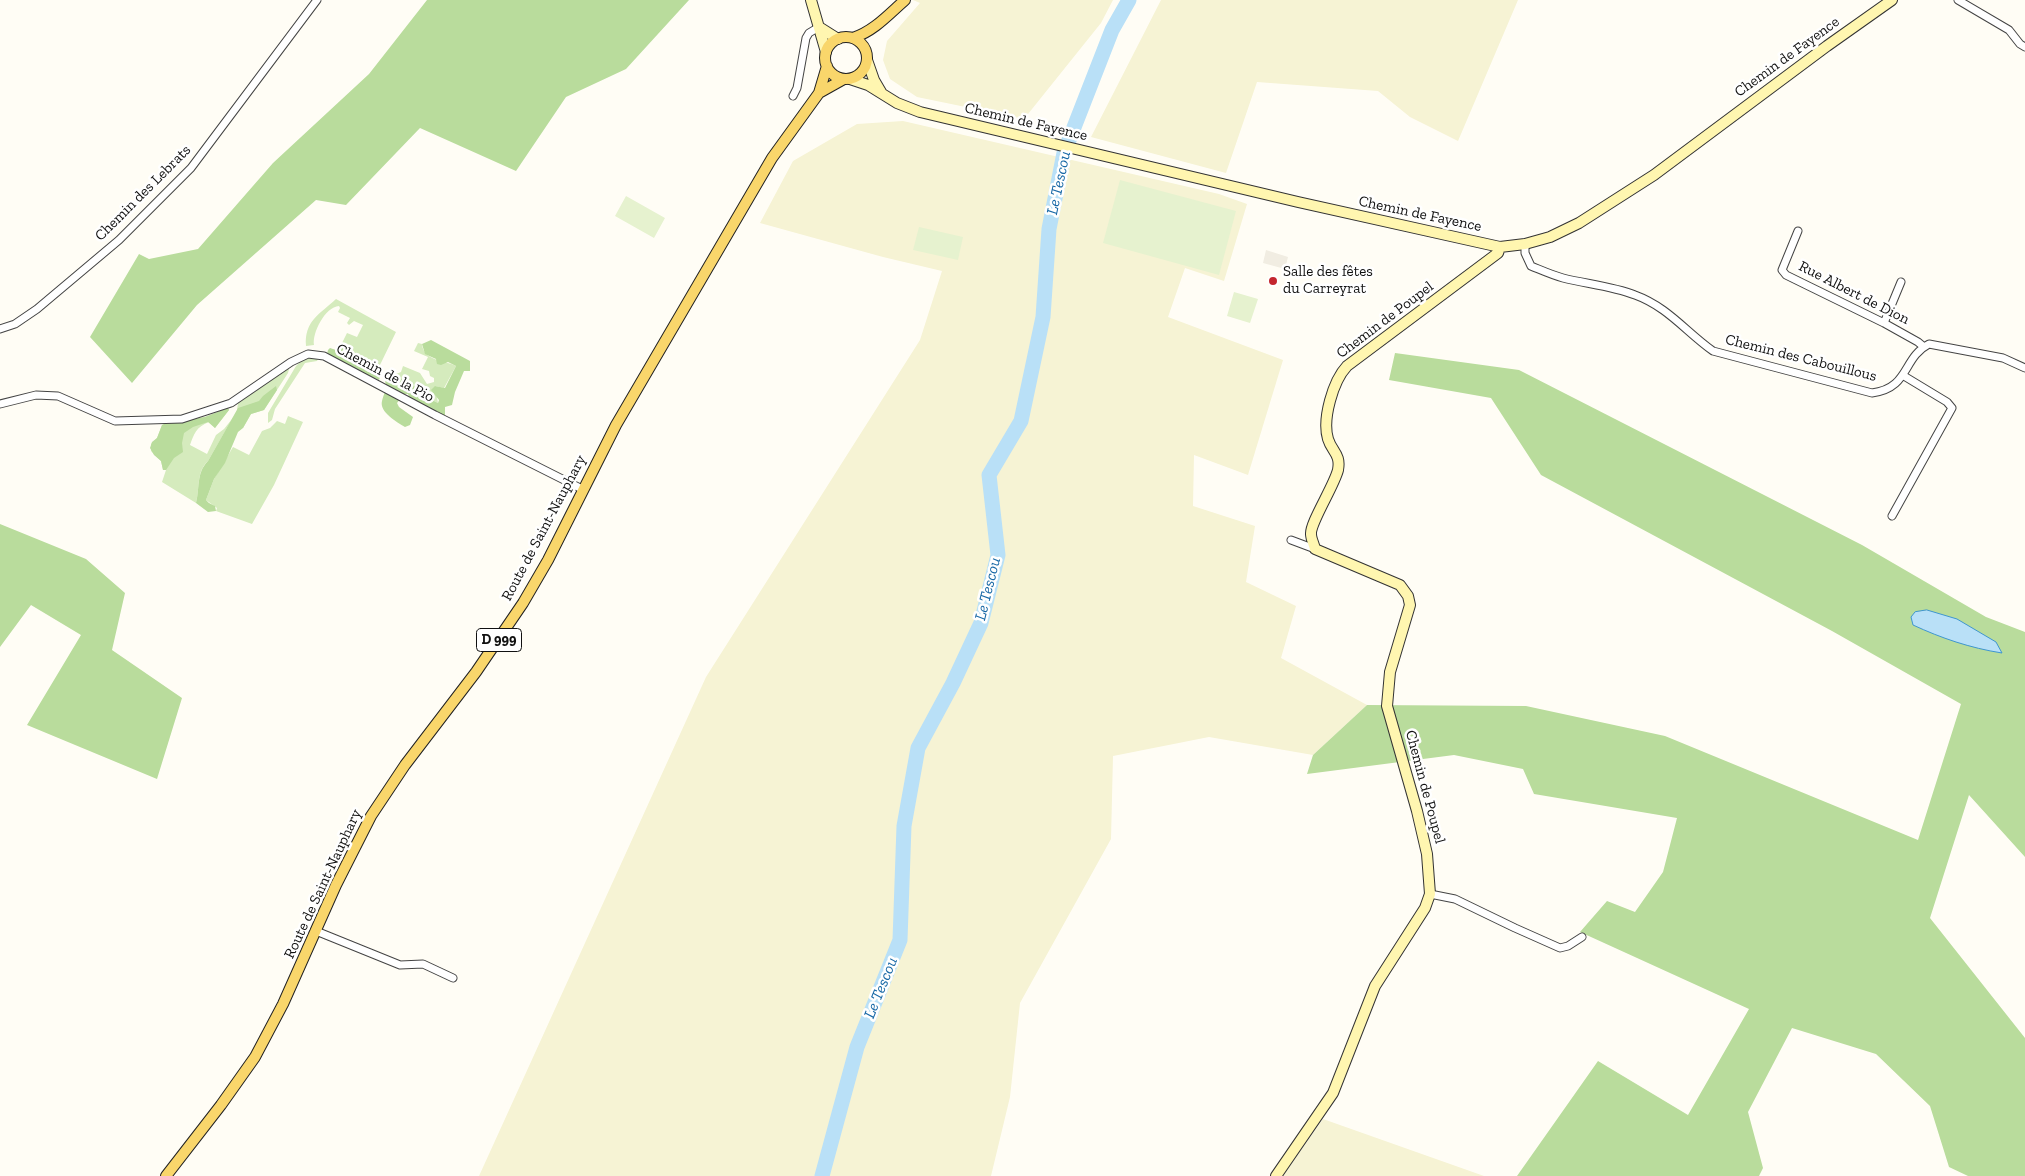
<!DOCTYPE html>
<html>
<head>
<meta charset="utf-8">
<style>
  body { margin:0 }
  canvas { display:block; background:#fffdf5 }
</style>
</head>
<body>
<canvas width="2025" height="1176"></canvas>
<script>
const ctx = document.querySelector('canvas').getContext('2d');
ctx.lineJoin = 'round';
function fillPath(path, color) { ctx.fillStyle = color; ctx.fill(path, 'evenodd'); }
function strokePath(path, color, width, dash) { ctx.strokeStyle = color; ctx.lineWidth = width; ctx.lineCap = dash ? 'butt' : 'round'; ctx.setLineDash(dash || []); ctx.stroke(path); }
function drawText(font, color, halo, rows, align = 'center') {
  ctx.font = font + ' "Zilla Slab",serif'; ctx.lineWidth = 5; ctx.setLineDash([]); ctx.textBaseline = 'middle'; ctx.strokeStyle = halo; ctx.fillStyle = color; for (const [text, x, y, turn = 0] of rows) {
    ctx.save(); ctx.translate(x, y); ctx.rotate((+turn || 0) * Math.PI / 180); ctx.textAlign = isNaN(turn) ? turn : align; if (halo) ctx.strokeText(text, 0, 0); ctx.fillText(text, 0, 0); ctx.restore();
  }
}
fillPath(new Path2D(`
  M913,0H1113L1101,23L1024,119L917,97L890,79L883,60L887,41L920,3Z
  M1161,0H1518L1458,141L1410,117L1378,91L1257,82L1226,173L1091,137Z
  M903,121L1219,194L1247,204L1224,281L1185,268L1168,317L1283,360L1248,475L1194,455L1193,506L1255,526L1246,582L1296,606L1281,658L1367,705L1313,755L1209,737L1113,756L1111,839L1020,1003L1010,1097L991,1176H479L706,677L920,340L942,271L883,257L760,223L793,161L857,124Z
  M1323,1119L1484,1176H1283Z`), '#f6f3d4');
fillPath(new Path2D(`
  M336,299L396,332L378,369L360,363L348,355L345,357L343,356L345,344L342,343L347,333L357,337L363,325L354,321L349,325L347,323L350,318L338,312L340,308L339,306C325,307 312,333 314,345L306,346C304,321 320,314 336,299Z
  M418,343L422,344C423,361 445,360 456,366L444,388L435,386L438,403L414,391V383L392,379L396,374L401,372L403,366L420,373L427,384L434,382V378L430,376L429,371L422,369L428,357L414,351Z
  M310,358L318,359L317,361L305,363L275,409L272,420L268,423V413L296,366L303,359Z
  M286,368L289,369L288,373L264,410L251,414L243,428L237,410L238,403Z
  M228,408L229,410L215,428L209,422C196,427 194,434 190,445L207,454L216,435L224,429L232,419L208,461C196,472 200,488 196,503L162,482L166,470H163L161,461L151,451V444L157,438L162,425L173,420L183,421L205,417Z
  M288,416L303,422L274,485L252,524L216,511L217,508L206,500L214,479L233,447L249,455L262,431L270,428L277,421L285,424Z`), '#d5ebbd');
fillPath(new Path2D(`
  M427,0H689L626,69L566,97L516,171L420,128L346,205L316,200L197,305L132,383L90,337L139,254L149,259L198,249L273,163L369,74Z
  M431,340L470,361V371H464L455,392L452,405L445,407V417L416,409L412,406L408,394H404L397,403L399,407L413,417L410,425L405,427C397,422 379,412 382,401C384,392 388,390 385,381L400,378L404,381H411L414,383V391L438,403L439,400L431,390L435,386L445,388L456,366L448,362L441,365L437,364L436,359L425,354L422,344Z
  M342,343L346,347L342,353L344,357L348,355C357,361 375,364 381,374L379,380L344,364C340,359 333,359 327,354L328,350L330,348L336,350L337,345Z
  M1395,353L1519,370L1862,545L1986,617L2025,632V857L1969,795L1930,918L2025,1038V1176H1968L1949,1167L1930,1106L1876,1054L1792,1028L1748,1112L1763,1168L1759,1176H1517L1598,1061L1688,1115L1749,1009L1580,932L1607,901L1635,912L1663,872L1677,818L1534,794L1523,769L1454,755L1307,774L1313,755L1367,705L1526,706L1665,736L1918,840L1961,704L1832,631L1541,475L1491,398L1389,380Z
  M276,386L277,390L264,410L251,414L243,428L238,432L225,463L214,479L206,500L209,503L215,506L216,511L208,512L196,503C200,488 196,473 208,461L238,408L259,401L263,396Z
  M228,408L229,410L215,428L208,422L193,427L184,433L182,443L183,452L174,458L166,470H163L161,461L154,455L150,448L152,442L157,438L162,425L173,420L183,421L205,417Z
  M0,524L86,559L125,593L112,650L182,698L157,779L27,725L81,635L31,605L0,647Z`), '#b9dc9c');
fillPath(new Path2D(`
  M1120,180L1236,211L1219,275L1103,243Z
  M626,196L665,218L654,238L615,216Z
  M919,227L963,237L958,260L913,250Z
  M1234,292L1258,299L1250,323L1227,316Z`), '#e6f2cf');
fillPath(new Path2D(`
  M1266,250L1288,257L1285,269L1263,263Z`), '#f1ede2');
const water = new Path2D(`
  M1927,610L1957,619L1996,642L2002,653C1970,648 1941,638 1913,625L1911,617L1915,612Z`);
fillPath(water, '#b9e0f7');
strokePath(water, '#3f96cf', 1);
strokePath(new Path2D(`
  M822,1176L857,1047L900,940L904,826L918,748L953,683L981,623L998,555L989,475L1021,421L1043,317L1049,229L1064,153L1112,30L1129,0`), '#b9e0f7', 15);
const street = new Path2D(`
  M1958,0L2009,30L2020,44L2025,47
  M793,96L797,88L806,38L809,33L819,27
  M1798,231L1782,270L1786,275L1884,323L1918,342L1924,347
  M1525,244V253L1531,266C1541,270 1552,275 1563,278C1587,284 1612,286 1635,295C1668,307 1686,332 1713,351L1872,393C1910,388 1902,358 1929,344L2003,358L2025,368
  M1884,323L1901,282
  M0,329L15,324L37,309L119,240L191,168L317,0
  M0,404L36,395L58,396L115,421L182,419L231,403L291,362L308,354L324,356L435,415L582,489
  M1892,516L1952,408L1947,402L1904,376
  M1291,540L1315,549
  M1430,894L1455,899L1515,928L1560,948L1568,946L1582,937
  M316,931L400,965L423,964L453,978`);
const secondary = new Path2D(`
  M811,0L826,52
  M819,27L838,39
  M867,60L874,80L881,92
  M850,79L868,85L897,103L920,112L1298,202L1500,247L1525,244L1550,237L1579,223L1654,175L1827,46L1892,0
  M1276,1176L1333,1093L1375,986L1425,908L1430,894L1427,854L1417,811L1387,706L1390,672L1410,605L1408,596L1400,585L1315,549C1314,544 1311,539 1311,534C1310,523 1334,486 1338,470C1341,454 1332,452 1328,439C1322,419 1333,381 1347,366L1498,253L1500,247`);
const primary = new Path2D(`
  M825 58a21 21 0 1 1 42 0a21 21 0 1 1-42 0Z
  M853,38C874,31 888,15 905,0
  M819,93L827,66
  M166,1176L221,1105L255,1057L283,1004L336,885L371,816L405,765L476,672L523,603L548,560L616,425L772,158L819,93L844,79`);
strokePath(street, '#444', 9);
strokePath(secondary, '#333', 12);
strokePath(primary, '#222', 12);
strokePath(street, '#fff', 7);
strokePath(secondary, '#fff6b0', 10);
strokePath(primary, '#f9d66b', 10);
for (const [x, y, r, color] of [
  [1273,281,5,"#c4262e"]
]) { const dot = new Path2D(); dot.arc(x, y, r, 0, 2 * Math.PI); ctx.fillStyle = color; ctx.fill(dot); strokePath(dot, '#fff', 2); }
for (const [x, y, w] of [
  [499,640,45]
]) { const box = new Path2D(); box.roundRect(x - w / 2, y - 11.5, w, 23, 4); ctx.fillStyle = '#fff'; ctx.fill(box); strokePath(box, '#111', 1); }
drawText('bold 14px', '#111', null, [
  ["D 999",499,640]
]);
drawText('15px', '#111', '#fff', [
  ["Chemin de Fayence",1787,57,-36],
  ["Chemin de Fayence",1026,122,13],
  ["Chemin des Lebrats",143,193,-45],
  ["Chemin de Fayence",1420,214,12],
  ["Rue Albert de Dion",1854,293,27],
  ["Chemin de Poupel",1385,320,-37],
  ["Chemin des Cabouillous",1801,358,14],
  ["Chemin de la Pio",385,373,28],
  ["Route de Saint-Nauphary",544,528,-62],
  ["Chemin de Poupel",1425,787,75],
  ["Route de Saint-Nauphary",323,884,-65]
]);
drawText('15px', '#111', '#fff', [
  ["Salle des fêtes",1283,272],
  ["du Carreyrat",1283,289]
], 'left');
drawText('italic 16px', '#1768a6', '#fff', [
  ["Le Tescou",1059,183,-78],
  ["Le Tescou",988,589,-76],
  ["Le Tescou",881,988,-68]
]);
</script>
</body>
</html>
